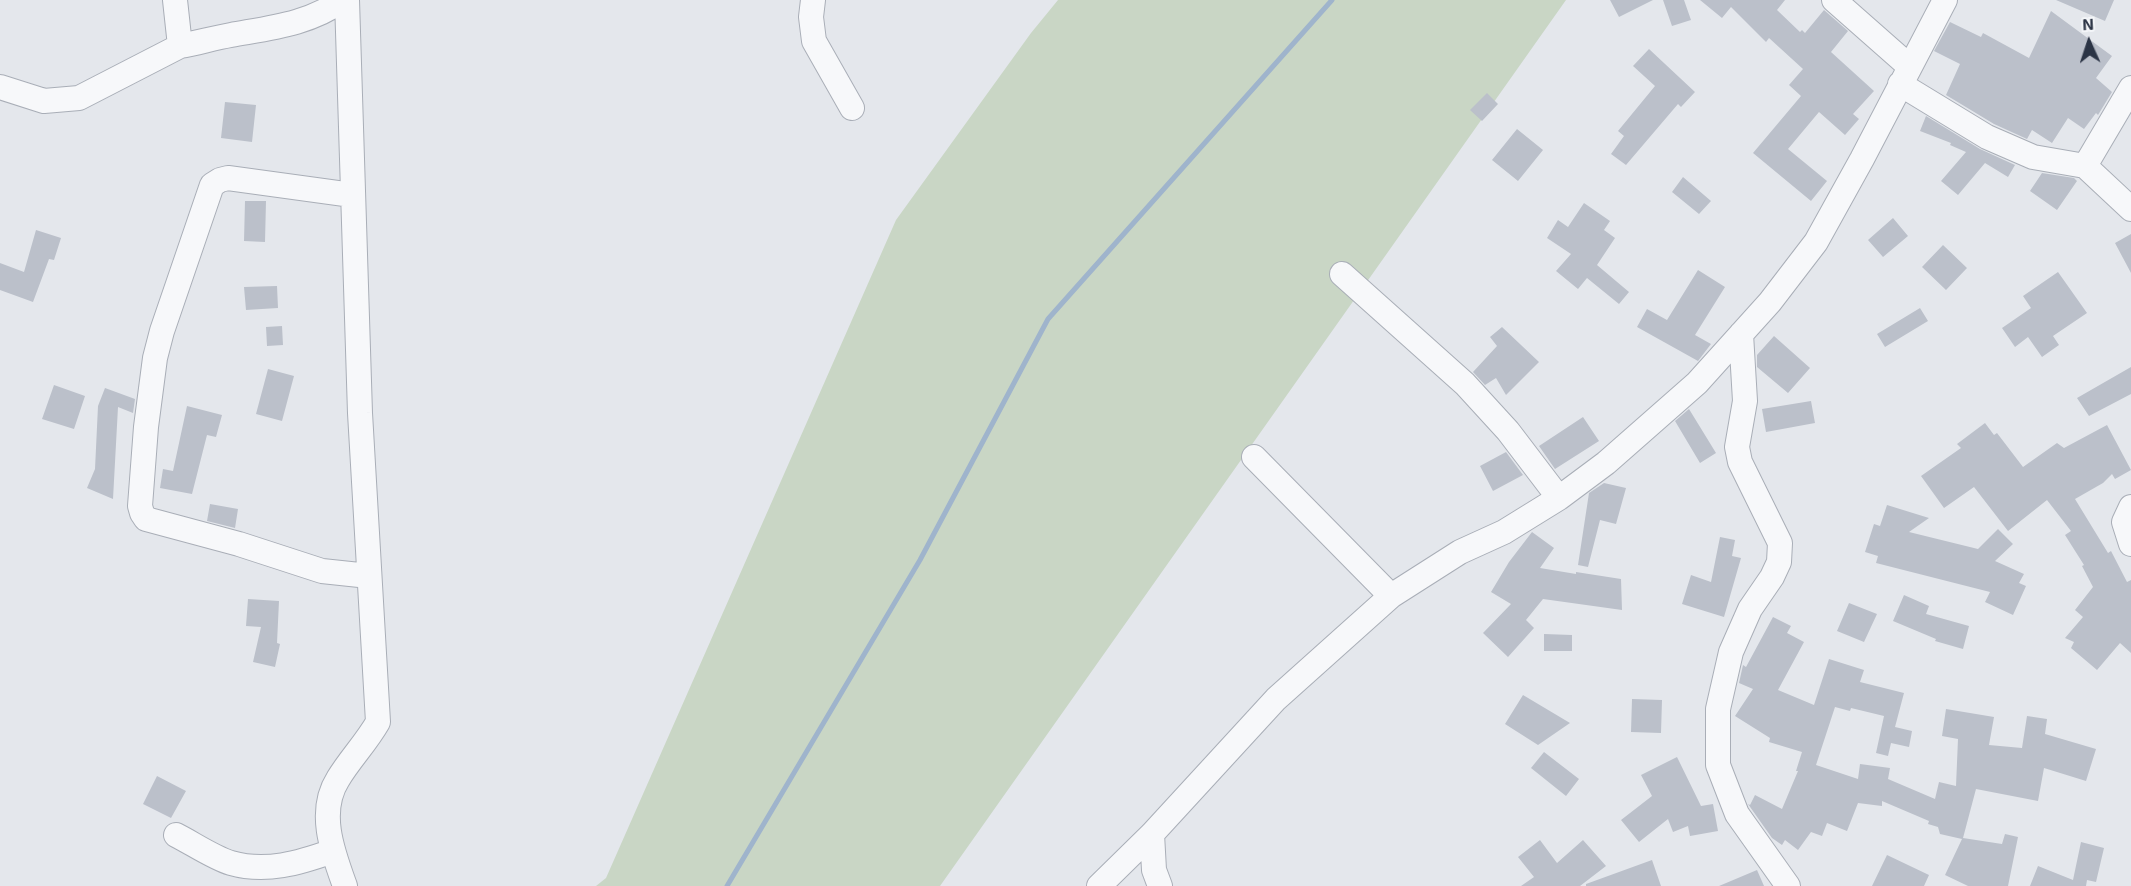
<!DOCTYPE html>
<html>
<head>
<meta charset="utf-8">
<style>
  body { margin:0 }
  #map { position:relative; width:2131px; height:886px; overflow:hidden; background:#e4e7ec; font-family:"Exo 2",sans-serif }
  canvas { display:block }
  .north { position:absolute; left:2059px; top:12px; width:60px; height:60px; -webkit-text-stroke:4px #f4f6f9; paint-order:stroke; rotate:357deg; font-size:16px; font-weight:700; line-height:24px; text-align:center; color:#2b3445 }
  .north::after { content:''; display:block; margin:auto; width:21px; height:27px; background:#2b3445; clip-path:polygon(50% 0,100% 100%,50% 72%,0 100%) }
</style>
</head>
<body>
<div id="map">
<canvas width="2131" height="886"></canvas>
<div class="north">N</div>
</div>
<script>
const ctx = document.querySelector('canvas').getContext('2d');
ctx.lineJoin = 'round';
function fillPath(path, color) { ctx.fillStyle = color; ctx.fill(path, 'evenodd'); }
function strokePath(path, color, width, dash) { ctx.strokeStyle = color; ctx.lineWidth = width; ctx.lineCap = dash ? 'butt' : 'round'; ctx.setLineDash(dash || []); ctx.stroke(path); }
fillPath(new Path2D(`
  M1058,0H1566L940,886H596L606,878L896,220L1031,33Z`), '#c9d6c5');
strokePath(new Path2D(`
  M727,886L920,560L1048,319L1332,0`), '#9fb4cc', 5);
fillPath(new Path2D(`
  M1610,0H1653L1619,17Z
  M1663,0H1684L1691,20L1672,26Z
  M1700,0H1785L1777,10L1800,32L1802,30L1805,33L1824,10L1848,31L1831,52L1874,91L1853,114L1859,119L1845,135L1819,112L1788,149L1827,181L1811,201L1753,153L1801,96L1789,85L1803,69L1769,38L1766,42L1731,7L1722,18Z
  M2056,0H2114L2105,21Z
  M2051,11L2112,56L2096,78L2112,92L2098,115L2096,113L2084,129L2068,118L2052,143L2032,130L2027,139L1994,124L1946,95L1960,64L1934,51L1950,22L1981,37L1983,33L2029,58Z
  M1649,49L1695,92L1681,107L1678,104L1626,165L1611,154L1624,136L1618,131L1655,86L1633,66Z
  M1487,93L1498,104L1482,121L1470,110Z
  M225,102L256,105L252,142L221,138Z
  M1926,116L1980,149L2015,165L2008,177L1985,163L1958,195L1941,181L1966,152L1950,145L1951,143L1920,131Z
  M1517,129L1543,150L1518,181L1492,160Z
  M2042,173L2074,178L2077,181L2057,210L2030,191Z
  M1683,177L1711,201L1699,214L1672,192Z
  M245,201H266L265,242L244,241Z
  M1584,203L1610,221L1604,230L1615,238L1597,265L1629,292L1619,304L1587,278L1578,289L1556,271L1571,254L1547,238L1558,220L1568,227Z
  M1893,218L1908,236L1883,257L1868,240Z
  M36,230L61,238L54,260L49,259L33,302L0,290V263L24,272Z
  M2131,234V273L2115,243Z
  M1943,245L1967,268L1946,290L1922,267Z
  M1698,270L1725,287L1695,335L1711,344L1698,361L1637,327L1647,309L1667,320Z
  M2058,272L2087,313L2053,336L2059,345L2042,357L2028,337L2015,347L2002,328L2031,308L2023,296Z
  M277,286L278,308L246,310L244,287Z
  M1920,308L1928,321L1885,347L1877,334Z
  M282,326L283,345L267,346L266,327Z
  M1502,327L1539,362L1506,395L1496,378L1485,385L1473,372L1497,346L1490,337Z
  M1774,336L1810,368L1788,393L1757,367V355Z
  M2131,367V394L2089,416L2077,398Z
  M268,369L294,376L282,421L256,414Z
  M54,385L85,396L74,429L42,419Z
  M105,388L135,399L133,413L118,407L113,499L87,488L95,469L98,406Z
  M1811,401L1815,423L1766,432L1762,409Z
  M187,406L222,415L216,437L207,435L192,494L160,488L163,469L173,471Z
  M1689,409L1716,453L1700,463L1675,421Z
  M1583,417L1599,441L1555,469L1539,446Z
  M1985,423L1994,435L1997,433L2023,467L2057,443L2064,448L2107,425L2131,470L2115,479L2112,474L2103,483L2075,499L2108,553L2111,551L2127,582L2131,580V653L2120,643L2097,670L2071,648L2074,642L2065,638L2083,617L2075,610L2093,587L2082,566L2084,565L2065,535L2071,531L2047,500L2008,531L1974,487L1944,508L1921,476L1961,448L1957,444Z
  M1506,452L1523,475L1493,491L1480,466Z
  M1604,483L1626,488L1616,524L1600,520L1588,567L1578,565L1589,493Z
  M210,504L238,509L235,528L207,521Z
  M1887,505L1929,518L1909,532L1978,549L1998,529L2013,544L1995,561L2024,574L2019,583L2026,586L2013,615L1985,602L1990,592L1876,563L1878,556L1865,552L1874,524L1880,526Z
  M1532,532L1554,548L1540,568L1576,574V572L1621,579L1622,610L1543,599L1526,620L1534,628L1508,657L1483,633L1511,604L1491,592L1509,562Z
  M1720,537L1735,540L1732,556L1741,558L1724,617L1682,604L1691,575L1711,582Z
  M1904,595L1929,606L1926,614L1969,626L1963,649L1935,641L1936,639L1893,621Z
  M248,599L279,601L277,643L280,644L275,667L253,662L261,627L246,626Z
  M1849,603L1877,614L1864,642L1837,631Z
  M1773,617L1791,626L1787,633L1804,642L1778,690L1814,705L1829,659L1864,670L1860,682L1904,693L1895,727L1912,731L1909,747L1891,743L1888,756L1876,753L1884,716L1851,708L1850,711L1835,707L1816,765L1858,779L1860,764L1890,768L1888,779L1935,799L1939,782L1956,786L1958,739L1942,736L1946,709L1994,717L1989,745L2022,748L2027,716L2047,719L2045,734L2096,749L2086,781L2044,768L2038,801L1976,789L1963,838L2002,844L2005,834L2018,837L2008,886H1968L1945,875L1962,839L1940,834L1938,827L1928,824L1929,821L1882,801V806L1858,803L1847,831L1827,823L1822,836L1811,832L1798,850L1785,840L1782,845L1772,838L1748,804L1750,805L1755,795L1782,809L1798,771H1796L1802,752L1769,742L1770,738L1735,716L1753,689L1739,683L1743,665L1746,667Z
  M1544,634L1572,635V651H1544Z
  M1523,695L1570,723L1538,745L1505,724Z
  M1632,699L1662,700L1661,733L1631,732Z
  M1544,752L1579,779L1566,796L1531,768Z
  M1677,757L1701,806L1713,804L1718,831L1690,836L1688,826L1673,832L1668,819L1639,842L1621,820L1652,796L1641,775Z
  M157,776L186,791L171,818L143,804Z
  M1540,840L1557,863L1583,840L1606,866L1580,886H1521L1534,877L1518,857Z
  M2081,842L2104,848L2096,882L2087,880L2086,886H2030L2038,866L2073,880Z
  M1887,855L1929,875L1924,886H1872Z
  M1652,860L1661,886H1586V884Z
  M1757,870L1764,886H1719Z`), '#bbc0ca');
const minor = new Path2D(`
  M175,0L180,46C197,43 214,38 231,35C269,28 310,24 342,0
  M813,0L811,17L814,41L852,108
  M1834,0L1910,67
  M1900,84L1987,137L2033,157L2085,166L2131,209
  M0,87L44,101L79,98L180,46
  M2085,166L2131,88
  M352,195L228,178L220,180L212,185L162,331L155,358L146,427L140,506L142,513L146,519L239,544L322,571L369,576
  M1342,274L1465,384L1508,431L1559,498
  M1741,334L1745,401L1737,447L1740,462L1780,543L1779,562L1772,577L1750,609L1731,652L1718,709V765L1737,814L1788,886
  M1254,457L1391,596
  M2131,507L2124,522L2131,544
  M1152,834L1154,870L1160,886
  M176,835C192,843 214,858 231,863C266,873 299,863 333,851
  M345,886C333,853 317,812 338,779C350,759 366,743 378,722L360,413L347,0
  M1099,886L1152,834L1276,699L1391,596L1460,552L1504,532L1559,498L1606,463L1697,383L1770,302L1816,242L1862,159L1945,0`);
strokePath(minor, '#a9aeb7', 26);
strokePath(minor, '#f7f8fa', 24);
</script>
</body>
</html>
